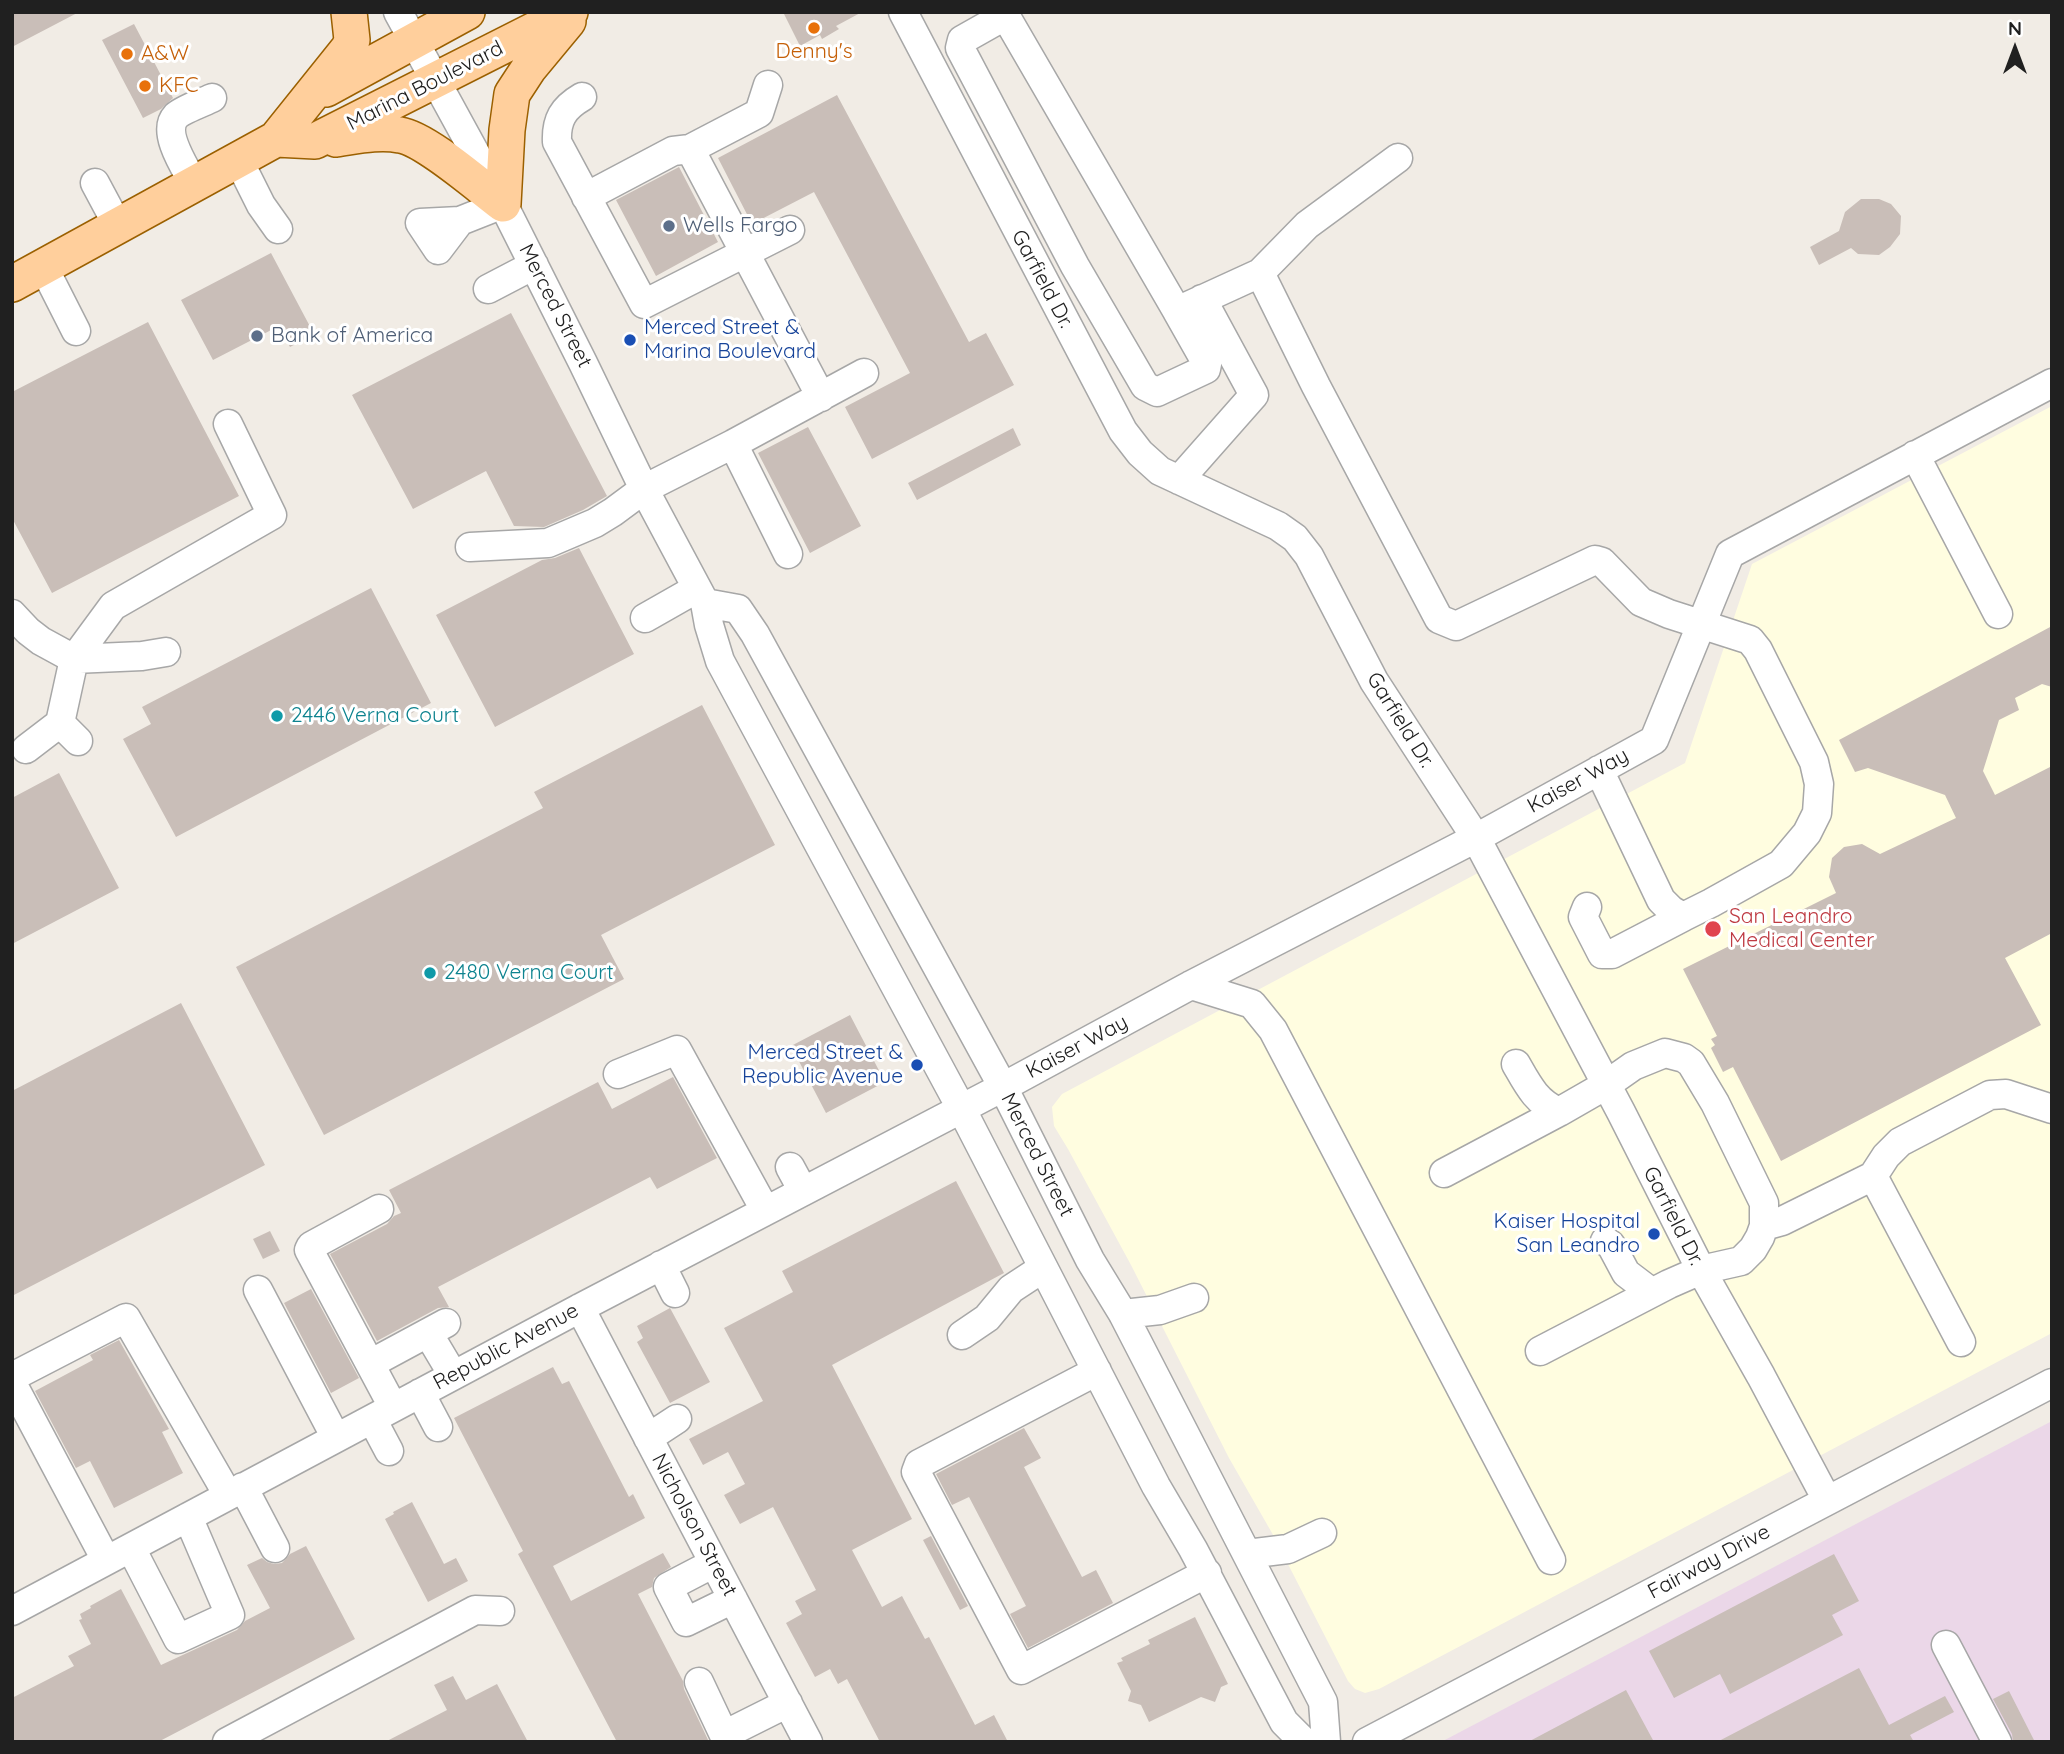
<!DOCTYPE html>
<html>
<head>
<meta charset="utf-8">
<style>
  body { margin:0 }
  #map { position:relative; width:2064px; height:1754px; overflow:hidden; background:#f1ece5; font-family:Quicksand,sans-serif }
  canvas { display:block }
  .frame { position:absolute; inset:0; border:14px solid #202020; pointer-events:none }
  .north { position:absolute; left:1980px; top:14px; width:70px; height:70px; -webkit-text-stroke:5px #fff; paint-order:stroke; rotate:0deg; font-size:19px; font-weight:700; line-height:28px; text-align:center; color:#202020 }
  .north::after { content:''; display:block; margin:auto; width:24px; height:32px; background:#202020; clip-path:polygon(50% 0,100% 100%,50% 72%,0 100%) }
</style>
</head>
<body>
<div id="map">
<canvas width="2064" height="1754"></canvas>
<div class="frame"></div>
<div class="north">N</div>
</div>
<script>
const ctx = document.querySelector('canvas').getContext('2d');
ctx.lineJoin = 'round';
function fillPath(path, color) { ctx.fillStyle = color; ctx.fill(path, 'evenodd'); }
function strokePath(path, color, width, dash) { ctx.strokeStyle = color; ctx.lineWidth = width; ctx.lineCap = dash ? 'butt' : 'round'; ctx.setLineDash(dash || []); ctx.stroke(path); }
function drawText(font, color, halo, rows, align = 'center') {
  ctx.font = font + ' Quicksand,sans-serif'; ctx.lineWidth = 6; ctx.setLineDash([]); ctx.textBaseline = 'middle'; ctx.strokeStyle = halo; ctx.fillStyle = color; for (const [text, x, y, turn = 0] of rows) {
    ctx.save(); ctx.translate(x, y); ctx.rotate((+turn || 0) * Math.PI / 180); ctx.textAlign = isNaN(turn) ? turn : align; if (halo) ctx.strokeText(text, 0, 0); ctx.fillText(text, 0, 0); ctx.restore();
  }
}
fillPath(new Path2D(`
  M2052,1421V1742H1441Z`), '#ebd7e8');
fillPath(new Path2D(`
  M2052,406V1333L1379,1689L1365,1693L1355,1689L1348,1681L1272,1533L1229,1458L1131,1265L1068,1149L1054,1126L1052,1107L1062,1094L1685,763L1752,564Z`), '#fffde0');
fillPath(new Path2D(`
  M12,12H79L12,47Z
  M783,12H862L836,26L839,29L822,39L820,35L800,46Z
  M134,24L173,98L161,109L143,118L102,40Z
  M837,95L969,342L986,333L1014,385L872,459L845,407L910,373L814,192L752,224L718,158Z
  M679,167L718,242L656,276L616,200Z
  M1861,199H1879L1891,204L1901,216L1900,234L1890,247L1879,255L1858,254L1851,248L1819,265L1810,247L1839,231L1845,212Z
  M271,253L314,334L290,347L279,326L213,360L181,300Z
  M511,313L607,496L583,510L544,527L514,526L486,471L413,509L352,395Z
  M148,322L239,496L52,593L12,518V392Z
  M808,427L861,526L810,553L758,453Z
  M1013,428L1021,445L917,500L908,483Z
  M579,548L634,654L495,727L436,615L542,560L555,558Z
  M371,588L431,703L176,837L123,739L151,724L142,707Z
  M2052,626V687L2042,684L2015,698L2019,710L1999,720L1983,771L1995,795L2052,766V933L2005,958L2041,1025L1781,1161L1733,1067L1723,1072L1711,1048L1715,1045L1711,1039L1717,1036L1683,969L1836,893L1829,877L1832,858L1844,847L1862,844L1880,854L1956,818L1945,795L1868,768L1855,772L1839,740Z
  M702,705L775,845L601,935L624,979L324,1135L236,967L543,808L534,792Z
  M59,773L119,888L12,944V798Z
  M181,1003L265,1165L12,1296V1091Z
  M850,1015L885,1082L826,1113L791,1046Z
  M673,1077L717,1158L657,1189L650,1177L438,1287L449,1307L438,1308L377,1341L330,1254L387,1224L394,1216L401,1213L389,1190L598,1082L612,1109Z
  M956,1181L1004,1273L832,1365L912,1519L852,1550L882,1607L902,1596L925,1639L929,1637L975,1725L994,1715L1008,1742H880L847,1679L838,1684L830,1669L815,1677L786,1623L802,1614L795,1601L816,1590L773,1507L740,1524L724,1495L745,1484L728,1452L703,1465L689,1439L763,1401L724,1328L793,1292L782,1271Z
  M270,1231L280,1251L263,1259L253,1239Z
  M311,1289L359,1378L331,1393L284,1303Z
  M670,1308L710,1382L670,1403L637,1342L643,1338L637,1326Z
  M119,1340L169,1429L162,1432L183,1473L114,1508L90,1461L76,1468L35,1391L93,1360L90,1355Z
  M553,1367L562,1384L569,1381L629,1497L633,1494L645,1518L553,1566L571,1601L663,1553L671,1567L654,1578L652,1587L638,1594L683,1681L684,1689L709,1742H617L518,1554L523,1551L454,1418Z
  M1024,1428L1041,1458L1024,1467L1082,1577L1096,1570L1113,1603L1028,1648L1010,1614L1026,1606L969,1497L952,1505L936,1474Z
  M412,1502L444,1564L456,1558L468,1581L428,1602L385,1519L394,1514L393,1512Z
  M931,1536L968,1606L960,1610L923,1540Z
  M306,1546L355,1639L158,1742H12V1698L74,1666L68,1656L91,1644L79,1620L82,1619L80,1614L91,1608L90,1606L121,1589L161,1665L237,1630L245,1621L270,1608L247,1565L262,1558L267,1562L274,1564L282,1563L290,1554Z
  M1834,1554L1859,1601L1832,1615L1843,1635L1730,1694L1720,1674L1674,1698L1649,1651Z
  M1195,1617L1228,1684L1221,1687L1215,1702L1201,1697L1149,1722L1141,1705L1128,1701L1131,1691L1117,1663L1123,1661L1121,1658L1150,1644L1148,1640Z
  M1859,1668L1889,1725L1945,1696L1954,1712L1910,1735L1914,1742H1717Z
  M453,1676L466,1700L497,1684L528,1742H385L447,1710L434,1685Z
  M1626,1690L1654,1742H1528Z
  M2009,1691L2035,1742H2013L2012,1734L1993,1699Z`), '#c9beb8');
const minor = new Path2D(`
  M398,12L503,204L583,363L644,489L705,603L709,625L720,661L961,1108L1156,1486L1193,1549L1284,1722L1304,1742
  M903,12L1123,431L1140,453L1160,471L1278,526L1295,538L1309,556L1374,681L1476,838L1621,1112L1701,1270L1761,1376L1827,1500
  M582,97C563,108 556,120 557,142L644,304L790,230
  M690,149L821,397
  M238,159L261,205L278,229
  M95,183L118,226
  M194,184C186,169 161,132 176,116C182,110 204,102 212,98
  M586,197L673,151L690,149L759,113L768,85
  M460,221L438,250L420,223L460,221L503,204
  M43,266L76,331
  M1260,273L1307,225L1398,158
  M488,289L534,265
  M1177,311L1207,364L1206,369L1157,392L1145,386L1075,266L960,48L962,40L1001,18L1008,20L1177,311L1260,273L1316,386L1439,619L1456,626L1595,560L1602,562L1641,602L1669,614L1750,640L1758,650L1814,762L1819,784L1817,813L1807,833L1781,864L1711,903L1683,917L1671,910L1661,900L1599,770
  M733,444L788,554
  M1915,455L1998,614
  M1179,480L1254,395L1202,299
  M470,547L548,543L595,523L613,512L644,489L733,444L864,373
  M705,603L738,609L755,634L1003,1087L1090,1260L1123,1314L1323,1702L1326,1742
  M12,614L28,631L41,641L74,659L142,656L166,652
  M645,618L696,589
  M78,741L60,723L74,659L113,606L272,515L228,424
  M26,749L60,723
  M1587,907L1583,917L1602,954H1612L1683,917
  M1191,985L1252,1004L1273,1030L1551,1560
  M1516,1064C1528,1085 1536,1102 1559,1112
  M618,1074L677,1050L765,1210
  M790,1167L803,1191
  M1444,1173L1559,1112L1606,1085L1633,1066L1665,1053L1684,1058L1691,1063L1715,1103L1764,1203V1226L1760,1237L1753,1249L1741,1261L1701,1270L1669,1284L1540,1351
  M1873,1176L1961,1342
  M1764,1226L1782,1221L1873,1176L1886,1156L1900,1142L1990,1095L2006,1094L2052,1109
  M1605,1241L1611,1245L1626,1273L1651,1292
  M661,1265L675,1293
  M258,1290L336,1438
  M580,1308L808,1742
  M1123,1314L1160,1310L1194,1298
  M428,1333L453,1375
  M962,1335L987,1318L1011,1289L1043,1268
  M370,1364L309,1250L311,1246L379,1209
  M1097,1371L919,1464L916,1472L1021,1670L1207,1573
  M12,1377L126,1318L228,1495
  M12,1383L106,1560
  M420,1393L438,1427
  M393,1407L370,1364L446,1323
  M372,1419L389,1451
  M648,1438L677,1419
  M243,1487L275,1548
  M131,1548L178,1639L230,1615L188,1517
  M1247,1554L1288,1549L1322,1533
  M714,1563L668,1587L686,1622L733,1599
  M12,1611L580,1308L1003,1087L1191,985L1476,838L1654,740L1730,554L2052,383
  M1946,1645L1997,1742
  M699,1682L724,1735L788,1703
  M227,1742L475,1610L500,1611
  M1367,1742L2052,1383`);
const major = new Path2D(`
  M326,89L467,12
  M276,139L315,141L570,12
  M336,139C357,136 379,131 400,135C426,139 480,187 503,204
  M503,204L507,130L512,94L529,68L568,21
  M12,284L276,139L349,48L352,40L349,12`);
strokePath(minor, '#a7a7a7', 31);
strokePath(major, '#9b6000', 38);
strokePath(minor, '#fff', 28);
strokePath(major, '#ffcf9c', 35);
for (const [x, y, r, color] of [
  [814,28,7,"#e8710a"],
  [127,54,7,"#e8710a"],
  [145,86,7,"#e8710a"],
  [669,226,7,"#5c6f8a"],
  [257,336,7,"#5c6f8a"],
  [630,340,7,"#1a4fb4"],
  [277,716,7,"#0f9aa8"],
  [1713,929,9,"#e0444e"],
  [430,973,7,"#0f9aa8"],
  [917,1065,7,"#1a4fb4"],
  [1654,1234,7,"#1a4fb4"]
]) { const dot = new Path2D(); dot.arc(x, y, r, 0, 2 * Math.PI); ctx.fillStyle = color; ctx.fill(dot); strokePath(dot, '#fff', 2.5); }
drawText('21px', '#c56008', '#fff', [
  ["Denny's",814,52,"center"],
  ["A&W",141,54],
  ["KFC",159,86]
], 'left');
drawText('21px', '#202020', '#fff', [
  ["Marina Boulevard",425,86,-27],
  ["Garfield Dr.",1042,279,62],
  ["Merced Street",555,306,63],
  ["Garfield Dr.",1400,720,58],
  ["Kaiser Way",1578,781,-29],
  ["Kaiser Way",1077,1047,-28],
  ["Merced Street",1037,1155,63],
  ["Garfield Dr.",1673,1216,63],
  ["Republic Avenue",506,1347,-28],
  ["Nicholson Street",694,1525,62],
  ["Fairway Drive",1709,1562,-28]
]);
drawText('21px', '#4e5e75', '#fff', [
  ["Wells Fargo",683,226],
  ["Bank of America",271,336]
], 'left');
drawText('21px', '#164399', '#fff', [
  ["Merced Street &",644,328,"left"],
  ["Marina Boulevard",644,352,"left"],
  ["Merced Street &",903,1053],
  ["Republic Avenue",903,1077],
  ["Kaiser Hospital",1640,1222],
  ["San Leandro",1640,1246]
], 'right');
drawText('21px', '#0d838f', '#fff', [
  ["2446 Verna Court",291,716],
  ["2480 Verna Court",444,973]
], 'left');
drawText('21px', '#be3a42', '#fff', [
  ["San Leandro",1729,917],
  ["Medical Center",1729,941]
], 'left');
</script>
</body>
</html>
